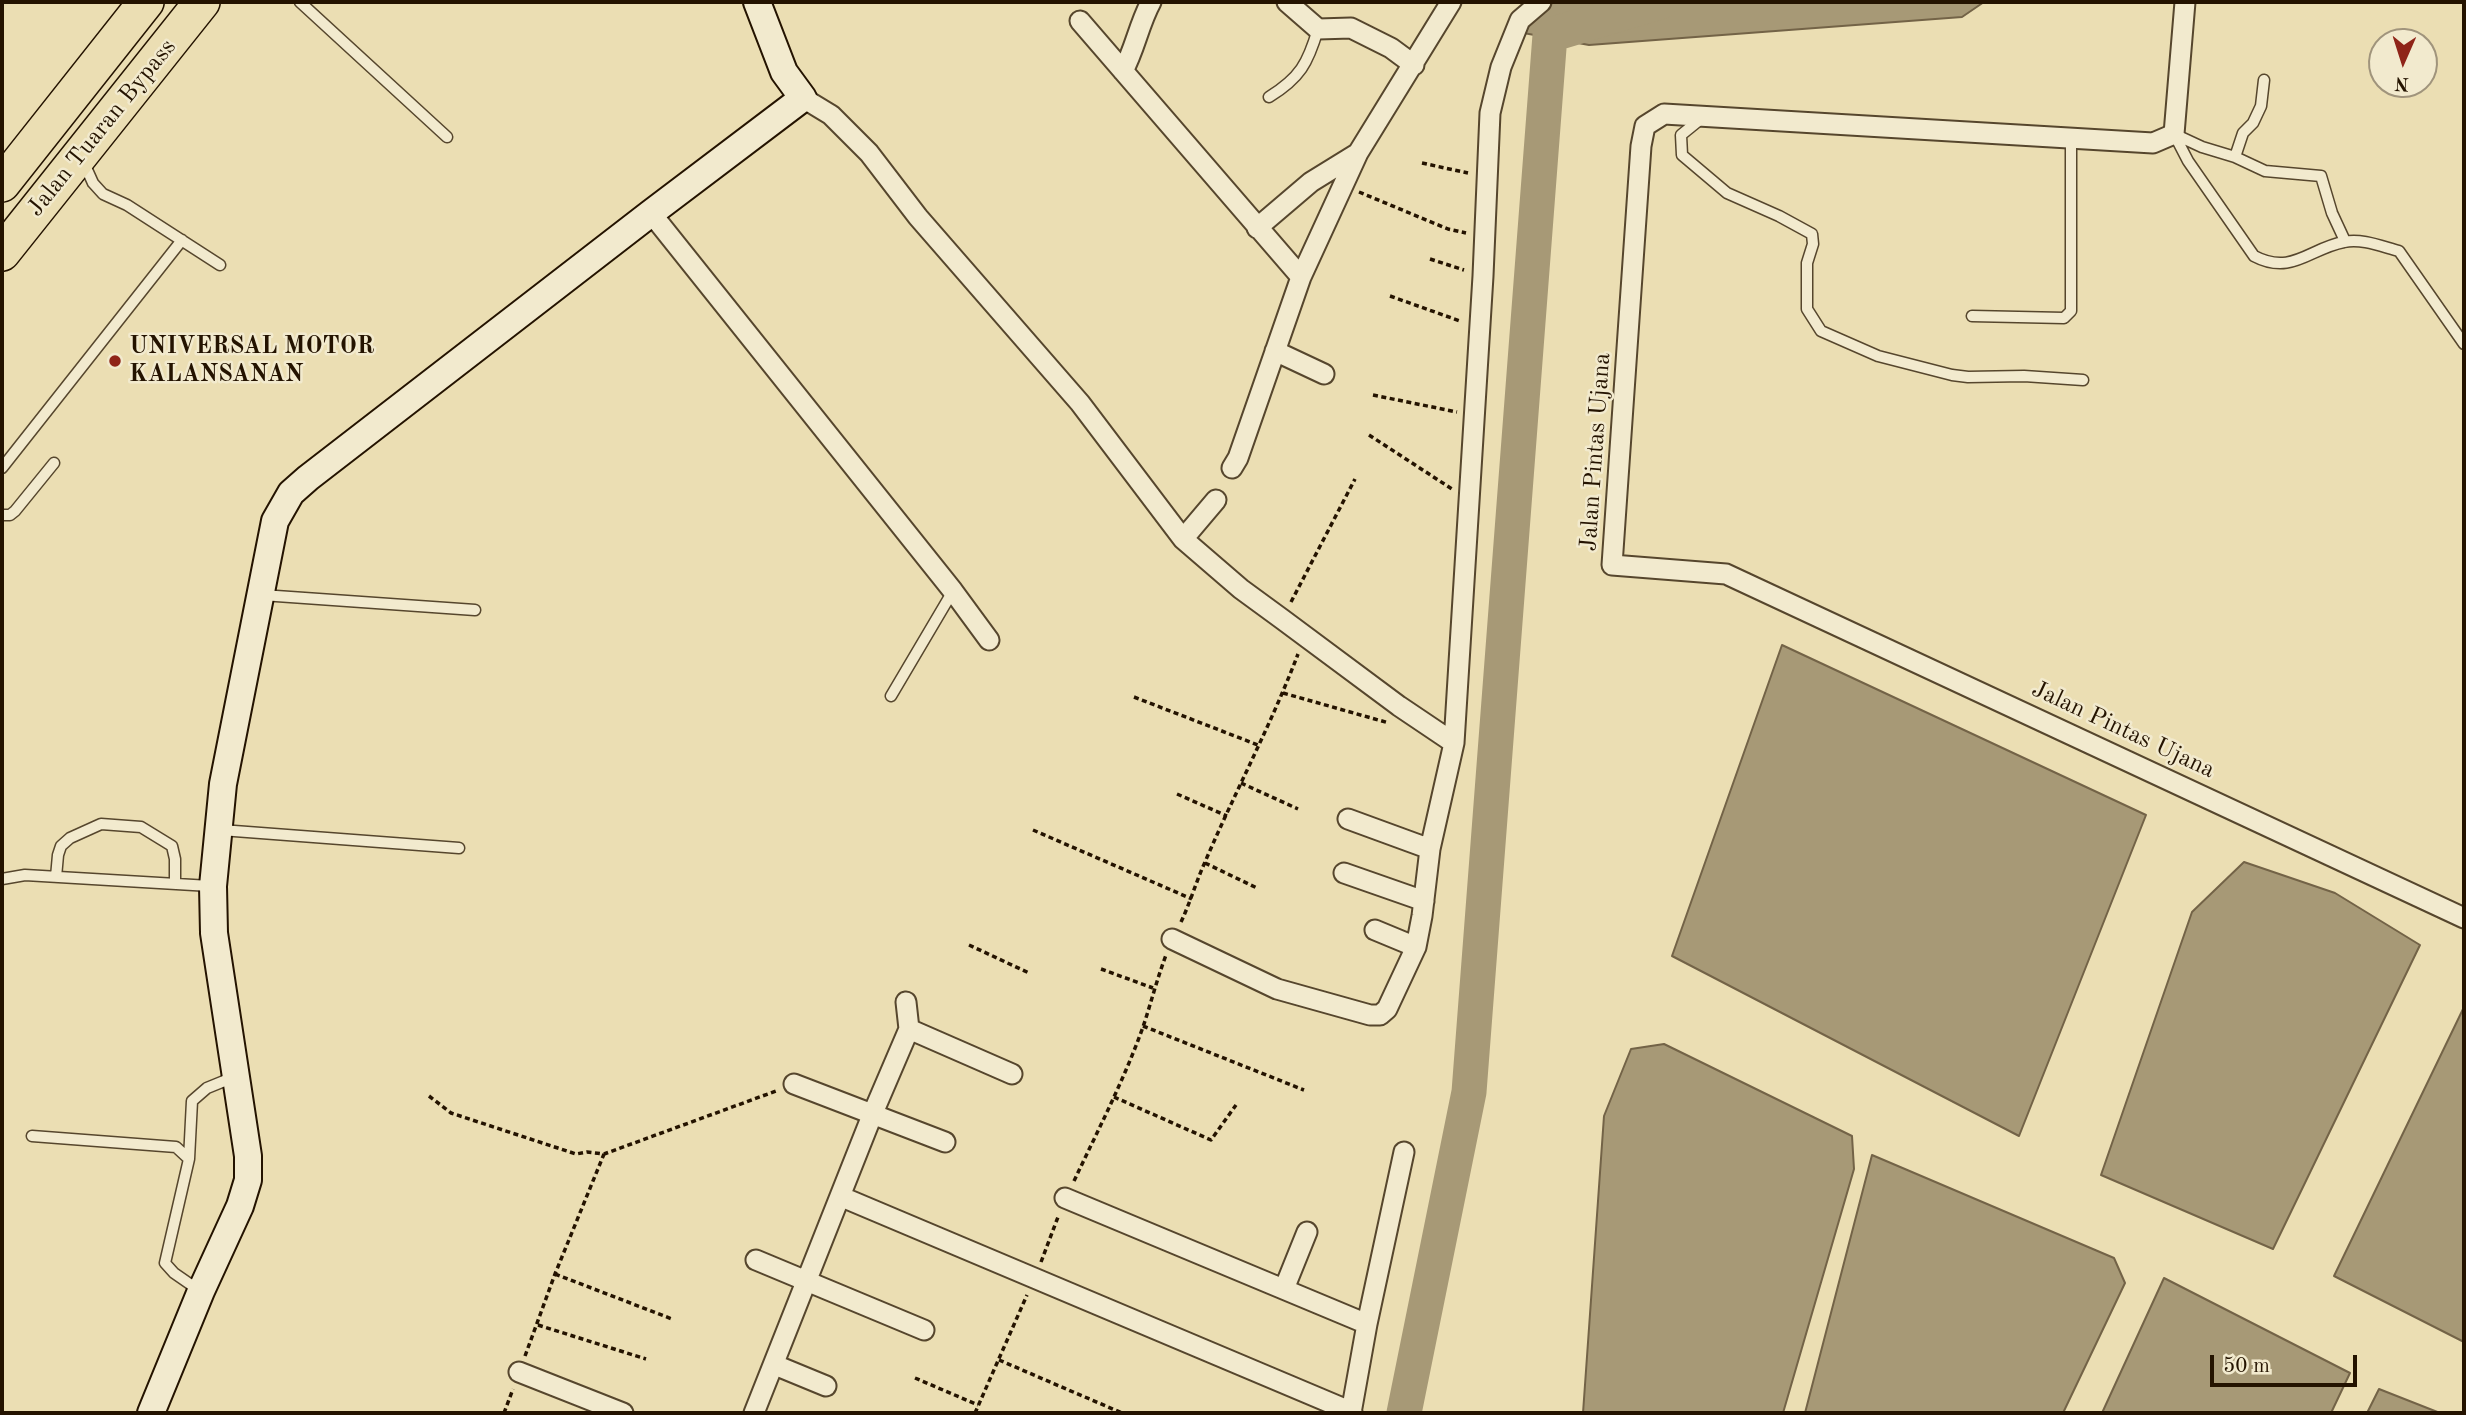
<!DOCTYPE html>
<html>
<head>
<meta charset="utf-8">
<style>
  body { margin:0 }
  #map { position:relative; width:2466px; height:1415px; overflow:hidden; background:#ebdeb3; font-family:"Old Standard TT",serif }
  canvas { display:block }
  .frame { position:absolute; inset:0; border:4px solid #241300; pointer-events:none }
  .north { position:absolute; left:2368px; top:28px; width:70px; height:70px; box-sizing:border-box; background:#f2eace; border:2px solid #a0947c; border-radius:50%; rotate:183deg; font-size:19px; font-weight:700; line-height:28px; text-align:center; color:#241300 }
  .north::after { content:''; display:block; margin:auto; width:24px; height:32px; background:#8f2418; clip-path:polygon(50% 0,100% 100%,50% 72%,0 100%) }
  .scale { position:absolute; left:2210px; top:1355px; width:147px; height:32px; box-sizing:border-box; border:4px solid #241300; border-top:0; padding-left:9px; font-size:21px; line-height:24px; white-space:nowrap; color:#241300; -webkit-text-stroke:5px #f2eace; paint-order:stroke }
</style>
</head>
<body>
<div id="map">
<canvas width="2466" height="1415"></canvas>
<div class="frame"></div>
<div class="north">N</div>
<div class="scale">50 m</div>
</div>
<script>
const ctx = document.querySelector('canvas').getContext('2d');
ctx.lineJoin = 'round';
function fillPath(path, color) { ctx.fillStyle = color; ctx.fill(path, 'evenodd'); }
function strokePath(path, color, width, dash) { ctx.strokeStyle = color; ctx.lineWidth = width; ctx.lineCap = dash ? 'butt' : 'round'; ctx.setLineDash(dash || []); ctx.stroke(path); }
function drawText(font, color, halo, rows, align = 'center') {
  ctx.font = font + ' "Old Standard TT",serif'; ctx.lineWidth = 5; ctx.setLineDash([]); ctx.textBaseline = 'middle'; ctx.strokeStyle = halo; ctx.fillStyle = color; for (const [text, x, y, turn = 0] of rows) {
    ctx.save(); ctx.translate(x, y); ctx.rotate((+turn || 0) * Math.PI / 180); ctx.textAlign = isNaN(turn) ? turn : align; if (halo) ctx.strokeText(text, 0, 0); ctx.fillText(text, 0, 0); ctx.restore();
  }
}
const water = new Path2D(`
  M1546,2H1984L1962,17L1589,45L1518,32Z
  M1782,645L2146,815L2019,1136L1672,956Z
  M2244,862L2335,893L2420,945L2273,1249L2101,1175L2192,912Z
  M2464,1007V1342L2334,1276Z
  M1664,1044L1852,1136L1854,1169L1783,1413H1583L1604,1116L1631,1049Z
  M1872,1155L2114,1258L2125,1283L2063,1413H1805Z
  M2164,1278L2350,1373L2331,1413H2102Z
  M2379,1389L2440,1413H2367Z`);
fillPath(water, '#a79976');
strokePath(water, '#736347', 2);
strokePath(new Path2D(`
  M1404,1413L1469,1092L1550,35L1660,2`), '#a79976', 35);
const lane = new Path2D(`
  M300,2L447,137
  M1269,97C1300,78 1308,63 1318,29
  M1702,118L1681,135L1682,155L1727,193L1779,216L1812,234L1813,244L1807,263V309L1821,331L1878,356L1952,375L1968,377L2024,376L2083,380
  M2174,134L2188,161L2254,256C2292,276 2310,248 2344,242C2362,238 2383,247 2399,251L2464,344
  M2174,134L2202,147L2235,157L2265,171L2321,176L2332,213L2345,241
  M2235,157L2243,133L2253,123L2261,106L2264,80
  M84,163L93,183L103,194L127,205L220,265
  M1972,316L2064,318L2071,311V138
  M2,468L182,240
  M2,515H10L15,511L54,463
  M262,595L475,610
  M891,696L953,591
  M221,830L459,848
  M56,877L58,855L61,846L70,838L101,824L141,827L172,846L175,859V884
  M2,879L25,875L210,886
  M32,1136L176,1147L189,1159L165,1263L174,1273L200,1291
  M189,1159L192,1101L207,1088L234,1077`);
const street = new Path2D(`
  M1287,2L1318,29L1351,28L1391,48L1414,65
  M2185,2L2174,134L2153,143L1664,114L1645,126L1641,146L1612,565L1726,574L2464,918
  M1080,21L1301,277
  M1123,71C1135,49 1139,24 1151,2
  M803,98L831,115L869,153L918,217L1080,403L1183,539L1241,589L1282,619L1399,706L1454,743L1430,849L1422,916L1416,947L1387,1009L1380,1015H1370L1277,989L1172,939
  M651,213L953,591L989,640
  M1257,228L1311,182L1358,153
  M1275,351L1324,374
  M1232,468L1238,458L1301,277L1358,153L1451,2
  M1183,539L1216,500
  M1454,743L1483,276L1490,113L1501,67L1520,20L1541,2
  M1348,819L1430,849
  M1344,873L1424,901
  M1375,930L1416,947
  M909,1029L1012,1074
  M794,1084L945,1142
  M842,1197L1352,1412
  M1065,1198L1367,1324
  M756,1260L924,1330
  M1284,1289L1307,1232
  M775,1365L826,1386
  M519,1372L623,1413
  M754,1413L873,1113L909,1029L906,1002
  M1351,1413L1367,1324L1404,1152`);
const secondary = new Path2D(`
  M151,1413L201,1291L240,1206L248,1180V1156L214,933L213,886L223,784L275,521L291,493L308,478L651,213L803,98L784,72L757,2`);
const highway = new Path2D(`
  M2,184L146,2
  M2,253L202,2`);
strokePath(lane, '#56462d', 13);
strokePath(street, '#56462d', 23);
strokePath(secondary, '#241300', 30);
strokePath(highway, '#241300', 38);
strokePath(new Path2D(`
  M1422,163L1468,173
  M1359,192L1448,229L1466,233
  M1430,259L1464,270
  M1390,296L1460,321
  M1373,395L1457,412
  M1369,435L1452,489
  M1291,602L1355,479
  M1283,693L1389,723
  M1134,697L1258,745
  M1241,783L1298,809
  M1177,794L1227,816
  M1033,830L1192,899
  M1205,863L1257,888
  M1181,922C1190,903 1196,882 1205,862C1235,792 1271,725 1298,654
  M969,945L1029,973
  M1101,969L1153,988
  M1143,1026L1304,1090
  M429,1096L451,1113L576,1154L587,1152L604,1154L776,1091
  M1114,1097L1211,1140L1236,1105
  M1074,1181C1098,1130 1124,1080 1143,1027C1151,1003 1157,979 1166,955
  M1041,1262L1058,1217
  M555,1274L672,1319
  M538,1325L646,1359
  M525,1356L555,1274L604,1154
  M999,1360L1122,1413
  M915,1378L978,1405
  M504,1413L513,1389
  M975,1413L1027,1295`), '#241300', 3.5, [5, 3.5]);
strokePath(lane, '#f2eace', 10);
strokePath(street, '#f2eace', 19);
strokePath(secondary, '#f2eace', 26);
strokePath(highway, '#ebdeb3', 35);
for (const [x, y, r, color] of [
  [115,361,7,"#8f2418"]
]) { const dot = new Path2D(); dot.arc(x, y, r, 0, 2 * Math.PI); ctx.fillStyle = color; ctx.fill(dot); strokePath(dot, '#f2eace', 2.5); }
drawText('24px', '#241300', '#f2eace', [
  ["Jalan Tuaran Bypass",102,128,-51],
  ["Jalan Pintas Ujana",1596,452,-86],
  ["Jalan Pintas Ujana",2123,730,25]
]);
drawText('bold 24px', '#241300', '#f2eace', [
  ["UNIVERSAL MOTOR",129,347],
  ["KALANSANAN",129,375]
], 'left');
</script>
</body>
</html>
